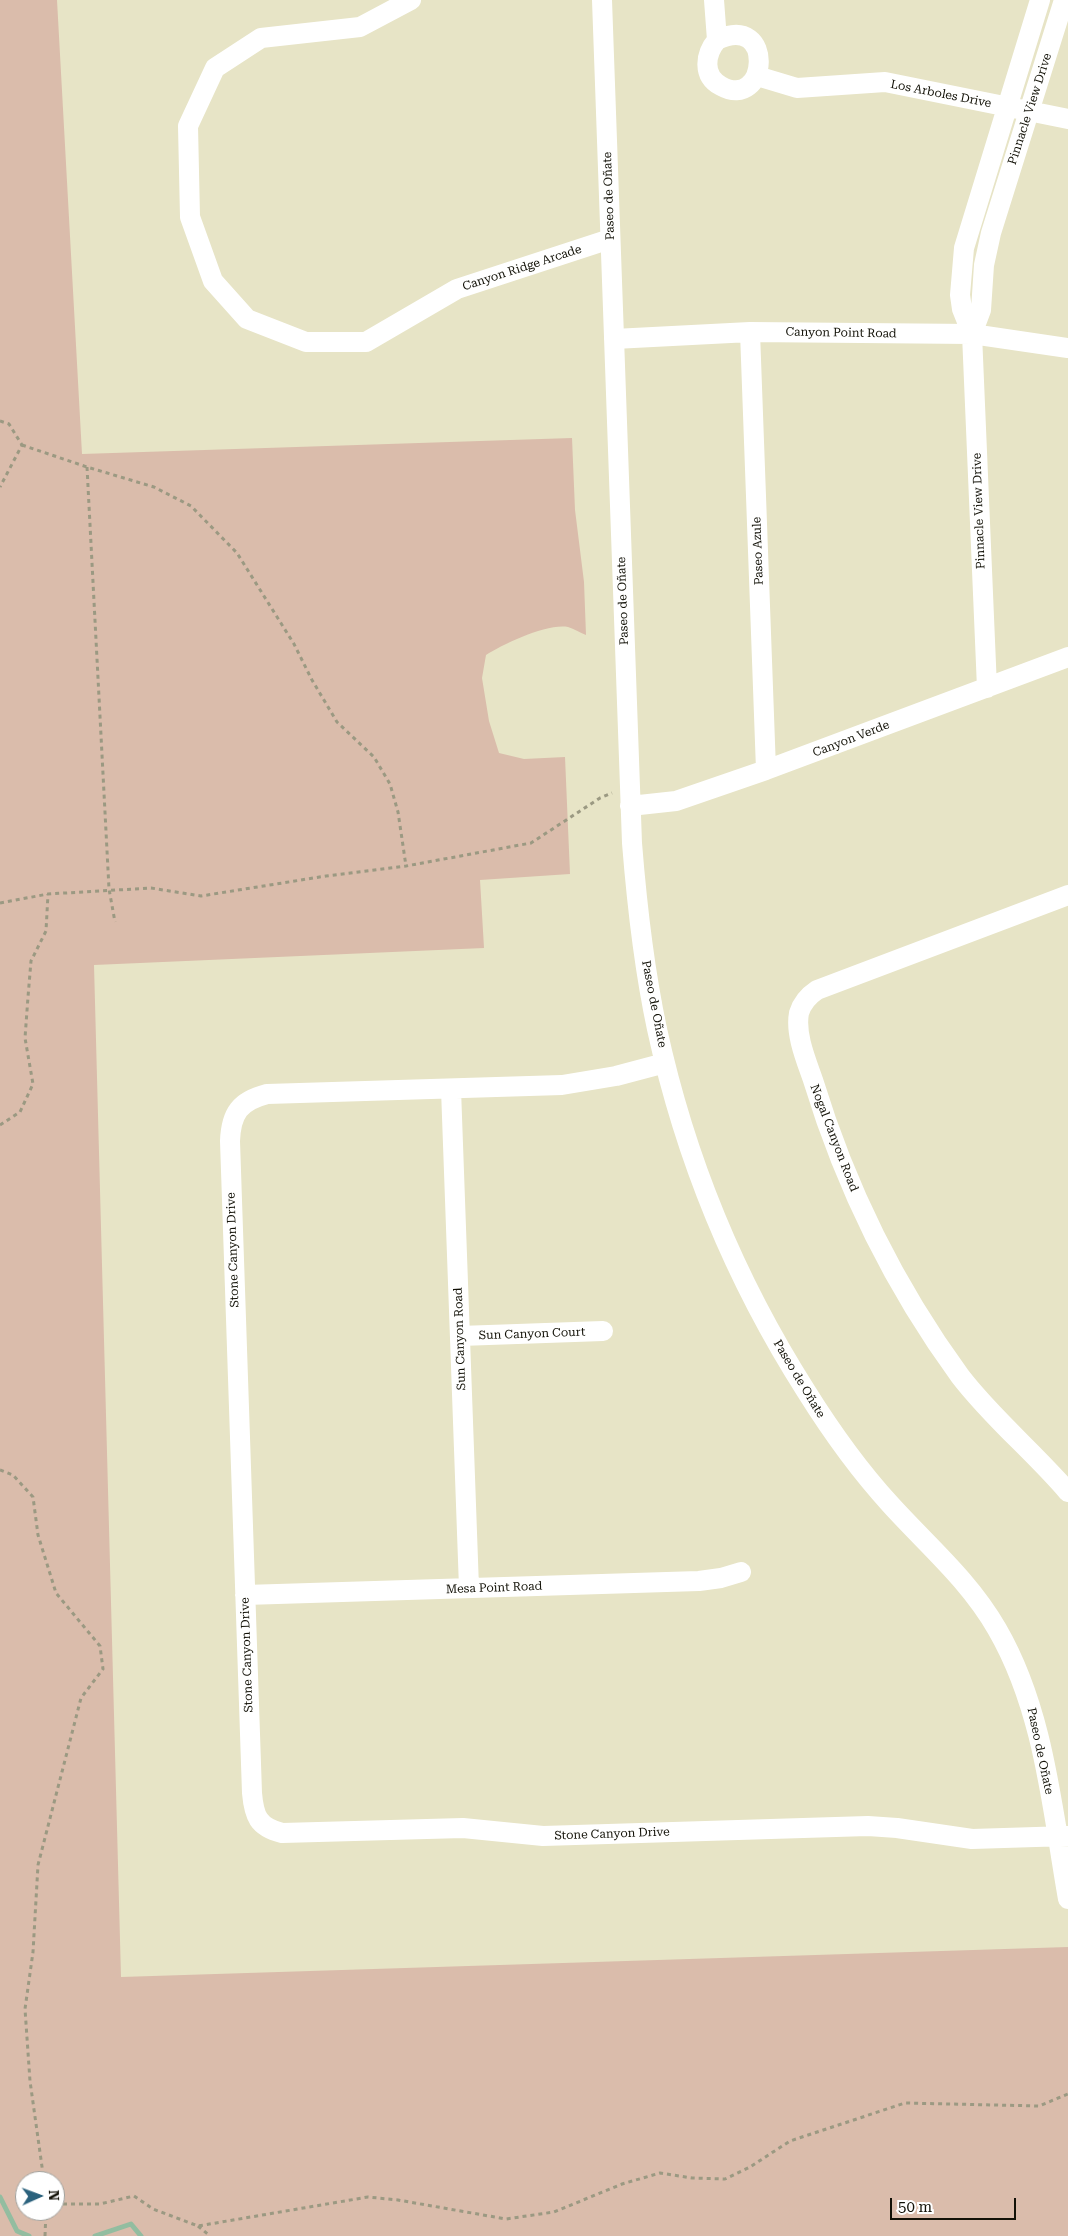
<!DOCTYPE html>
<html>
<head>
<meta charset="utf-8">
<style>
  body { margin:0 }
  #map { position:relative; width:1068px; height:2236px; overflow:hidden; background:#e7e4c6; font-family:"Roboto Serif",serif }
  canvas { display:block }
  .north { position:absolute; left:15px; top:2171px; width:50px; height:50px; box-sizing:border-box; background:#fff; border:1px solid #a0a09c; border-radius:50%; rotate:88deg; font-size:14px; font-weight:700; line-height:20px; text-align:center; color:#121107 }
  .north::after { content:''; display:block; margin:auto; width:18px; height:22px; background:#2b627d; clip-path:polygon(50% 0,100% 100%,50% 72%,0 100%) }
  .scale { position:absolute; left:890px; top:2198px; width:126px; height:22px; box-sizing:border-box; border:2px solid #121107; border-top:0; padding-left:6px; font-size:15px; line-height:18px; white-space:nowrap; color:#121107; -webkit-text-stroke:4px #fff; paint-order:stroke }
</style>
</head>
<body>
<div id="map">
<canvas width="1068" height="2236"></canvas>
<div class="north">N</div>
<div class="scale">50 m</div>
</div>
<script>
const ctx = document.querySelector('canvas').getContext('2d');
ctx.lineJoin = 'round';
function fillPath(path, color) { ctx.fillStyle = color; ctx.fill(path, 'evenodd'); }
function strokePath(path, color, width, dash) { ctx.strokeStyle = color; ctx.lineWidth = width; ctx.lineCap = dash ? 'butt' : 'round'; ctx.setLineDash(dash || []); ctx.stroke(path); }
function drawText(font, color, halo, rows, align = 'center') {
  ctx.font = font + ' "Roboto Serif",serif'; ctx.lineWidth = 5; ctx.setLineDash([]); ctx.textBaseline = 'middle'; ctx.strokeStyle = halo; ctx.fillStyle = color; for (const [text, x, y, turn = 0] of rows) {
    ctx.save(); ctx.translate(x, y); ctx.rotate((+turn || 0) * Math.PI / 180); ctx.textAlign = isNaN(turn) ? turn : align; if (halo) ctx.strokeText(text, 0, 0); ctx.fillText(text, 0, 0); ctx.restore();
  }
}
fillPath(new Path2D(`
  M0,0H57L82,454L572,438L575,510L584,582L586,635C581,633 574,629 568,627C548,623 503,644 486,655L482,678L489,721L499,753L524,759L565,757L570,874L480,880L484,948L94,965L121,1977L1068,1947V2236H0ZM25,2181H55V2211H25Z`), '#dabcab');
strokePath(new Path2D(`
  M0,2197L17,2231L29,2236
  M95,2236L131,2224L141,2236`), '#93bda0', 5);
strokePath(new Path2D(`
  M0,421L9,424L22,445L0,487
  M22,445L87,467L154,487L191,506L237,553L294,644L312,680L337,722L374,757L390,784L398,812L406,866
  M87,467L109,889L115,922
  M0,903L48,894L151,888L201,896L326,876L406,866L531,843L600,798L612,793
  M0,1125L20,1112L33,1084L25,1038L28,997L31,961L46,931L48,894
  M0,1470L13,1475L33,1497L38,1535L56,1593L100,1646L103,1669L81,1698L38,1865L33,1952L25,2009L30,2081L44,2181
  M55,2204H100L134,2196L153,2209L198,2226L368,2197L398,2200L506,2219L554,2212L622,2184L660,2173L692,2178L725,2179L750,2167L790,2141L905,2103L1039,2106L1068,2094
  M198,2226L210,2236
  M45,2236L46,2211`), '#9b9982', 3, [4, 4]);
strokePath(new Path2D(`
  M411,0L360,27L261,38L215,68L188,126L190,217L213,281L247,319L306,342H366L457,289L610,239
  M602,0L632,843C637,906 644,968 657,1029C685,1158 736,1281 806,1391C831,1431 858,1469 890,1504C927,1545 969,1580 997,1629C1044,1710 1052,1808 1068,1899
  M714,0L717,40C705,54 702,76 721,86C768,112 776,12 717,40
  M757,76L797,88L885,82L1068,119
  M750,332L766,770
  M972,334L981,310L984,265L991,233L1064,0
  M614,339L750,332L972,334L1068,348
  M987,688L972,334L962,309L960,295L964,248L1040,0
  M630,806L676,801L766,770L1068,657
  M1068,895L817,990C808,996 802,1003 799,1013C795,1034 806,1060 813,1080C845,1185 895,1287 960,1376C992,1418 1034,1452 1068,1492
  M665,1063L616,1076L562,1085L267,1094C240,1101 231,1113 230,1141L252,1793C254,1816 258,1827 282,1833L463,1828L543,1836L868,1826L897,1828L972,1839L1068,1836
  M451,1089L469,1588
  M460,1336L603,1331
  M245,1595L699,1581L721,1578L741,1572`), '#fff', 20);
drawText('12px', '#121107', '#fff', [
  ["Los Arboles Drive",941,94,11],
  ["Pinnacle View Drive",1030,109,-72],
  ["Paseo de Oñate",609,196,-92],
  ["Canyon Ridge Arcade",522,268,-18],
  ["Canyon Point Road",841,333,1],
  ["Pinnacle View Drive",979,511,-92],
  ["Paseo Azule",758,551,-92],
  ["Paseo de Oñate",623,601,-92],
  ["Canyon Verde",851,739,-21],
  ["Paseo de Oñate",654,1004,79],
  ["Nogal Canyon Road",834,1138,69],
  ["Stone Canyon Drive",233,1250,-92],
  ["Sun Canyon Court",532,1334,-2],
  ["Sun Canyon Road",460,1339,-92],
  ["Paseo de Oñate",799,1379,59],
  ["Mesa Point Road",494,1588,-2],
  ["Stone Canyon Drive",247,1655,-92],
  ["Paseo de Oñate",1040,1751,78],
  ["Stone Canyon Drive",612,1834,-2]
]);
</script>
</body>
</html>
